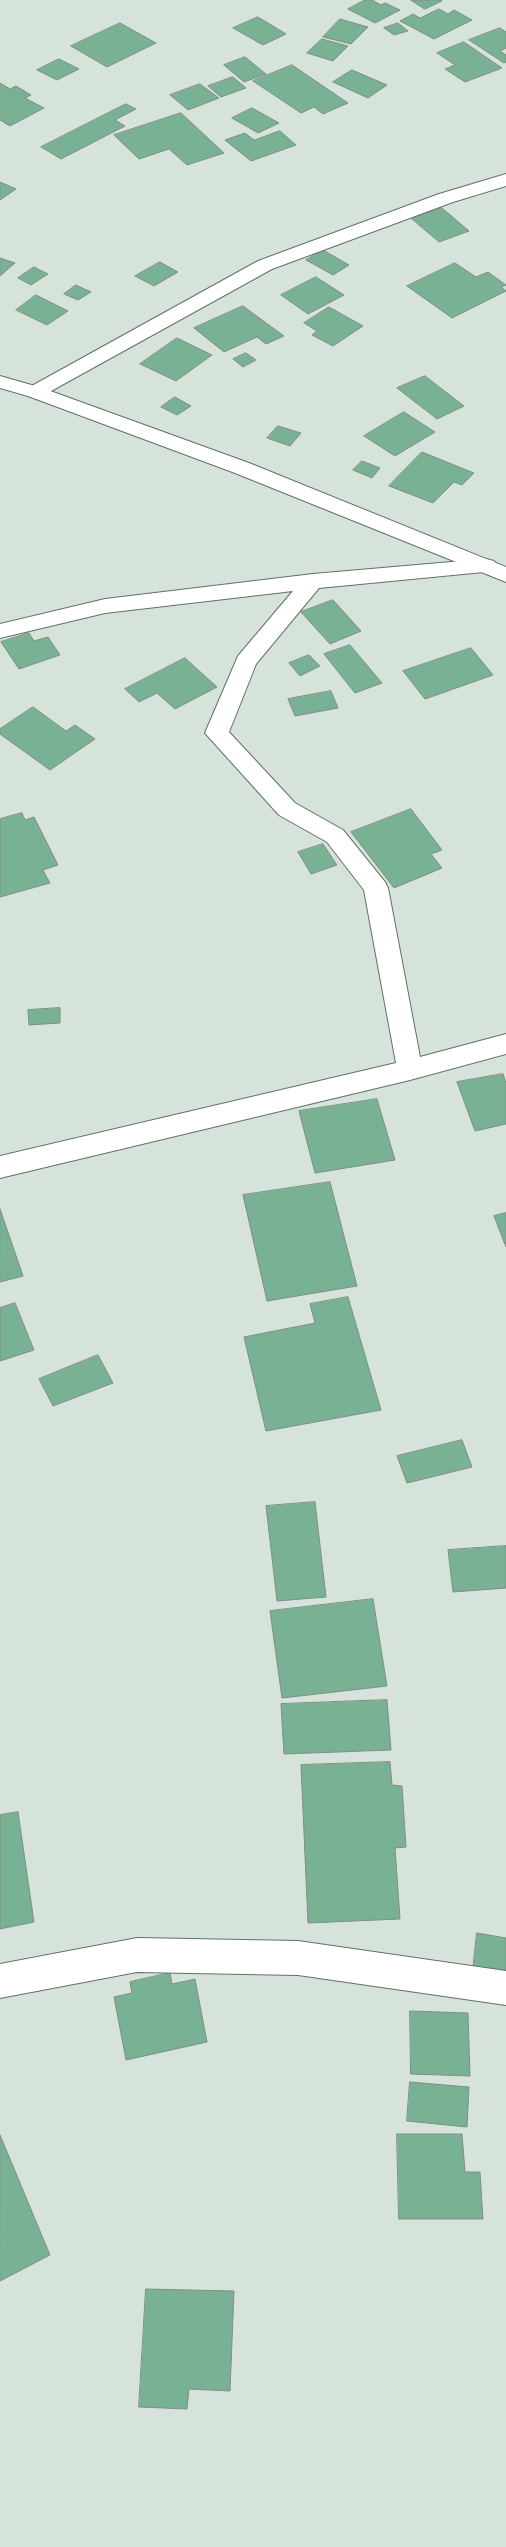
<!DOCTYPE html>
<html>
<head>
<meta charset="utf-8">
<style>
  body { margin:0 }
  canvas { display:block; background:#d5e3db }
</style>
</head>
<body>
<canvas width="506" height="2547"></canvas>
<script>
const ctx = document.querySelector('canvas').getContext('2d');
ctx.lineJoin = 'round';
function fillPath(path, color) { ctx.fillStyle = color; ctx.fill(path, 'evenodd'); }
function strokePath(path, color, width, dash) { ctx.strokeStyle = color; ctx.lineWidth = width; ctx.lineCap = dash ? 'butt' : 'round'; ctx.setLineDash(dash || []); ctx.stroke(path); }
const building = new Path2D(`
  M365,0H372L381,5L385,3L400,10L375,23L348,9Z
  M411,0H440L442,1L425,9Z
  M439,9L448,14L454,10L472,20L434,39L400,21L413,14L420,18Z
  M258,17L286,34L263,45L233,28Z
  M340,19L368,27L351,44L323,37Z
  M120,23L156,43L107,67L71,46Z
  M398,23L408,31L394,35L384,28Z
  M500,28L506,32V48L500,51L506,55V62L504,63L469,40Z
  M322,39L348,46L333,61L307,53Z
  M464,42L502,68L465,82L445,69L455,65L437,53Z
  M245,57L266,74L244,82L224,65Z
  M59,59L79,69L57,80L37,70Z
  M292,65L348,103L323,114L314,107L301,113L253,81Z
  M352,70L387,85L368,98L333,82Z
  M233,77L246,88L221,97L208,86Z
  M0,83L10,89L16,86L31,95L25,98L44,108L10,126L0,120Z
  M200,84L219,98L188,110L170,95Z
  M126,104L136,109L115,120L125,126L61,159L41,147Z
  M252,108L279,123L258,133L232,118Z
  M181,113L224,153L187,165L169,149L139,159L114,135Z
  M280,131L296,145L251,161L225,140L245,133L254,140Z
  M0,182L16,189L0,200Z
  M442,208L469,231L439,242L412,219Z
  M323,250L349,265L333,275L306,260Z
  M0,258L15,263L0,276Z
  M160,262L178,272L154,286L135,276Z
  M455,263L476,277L488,272L506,285L501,287L506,291L452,318L407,286Z
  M34,267L48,274L31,285L18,278Z
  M316,277L344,295L308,314L281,295Z
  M76,285L91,292L78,300L64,294Z
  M36,295L68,311L47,325L16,310Z
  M243,306L284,336L266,344L257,337L224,352L194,328Z
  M329,307L363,326L333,346L312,335L317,331L304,323Z
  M177,338L212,355L176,381L140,364Z
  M246,353L256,360L243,367L233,359Z
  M425,376L464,406L437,419L397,388Z
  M175,397L191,406L177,415L161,407Z
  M404,412L435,432L395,456L364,436Z
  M278,426L301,433L290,446L267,438Z
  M422,452L474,473L462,485L454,482L433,503L389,486Z
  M362,461L380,468L372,478L353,470Z
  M333,600L361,631L330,644L301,612Z
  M29,633L34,641L48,637L60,655L19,669L1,642Z
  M350,645L382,683L355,693L324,654Z
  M471,648L493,675L425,699L403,671Z
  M309,655L320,666L300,676L289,663Z
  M185,658L217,687L175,709L157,693L139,702L125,689Z
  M331,691L338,708L295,716L288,699Z
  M33,707L66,731L75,725L95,739L50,770L0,734V729Z
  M411,809L442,850L431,854L442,868L394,888L351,832Z
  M22,813L25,820L34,817L58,865L43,870L50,883L0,897V819Z
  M323,844L337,865L311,874L298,852Z
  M60,1008V1023L29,1025L28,1010Z
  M503,1074L506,1083V1124L475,1131L457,1082Z
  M377,1099L395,1160L315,1173L299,1111Z
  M330,1182L357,1286L267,1301L243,1195Z
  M0,1209L23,1276L0,1282Z
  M506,1213V1247L494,1216Z
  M348,1297L381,1410L266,1431L244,1337L315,1323L310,1304Z
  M15,1303L34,1350L0,1361V1308Z
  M98,1355L113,1383L53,1406L39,1379Z
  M462,1440L472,1467L407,1483L397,1456Z
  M315,1502L326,1597L277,1601L266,1506Z
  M506,1546V1588L453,1592L448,1550Z
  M373,1599L387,1686L282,1698L270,1611Z
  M387,1700L391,1750L284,1754L281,1704Z
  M390,1762L392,1785L402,1786L406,1847L395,1848L400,1919L308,1923L301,1765Z
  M18,1812L34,1922L0,1929V1815Z
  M477,1933L506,1938V1976L473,1970Z
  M170,1973L172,1984L195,1979L207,2042L126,2060L114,1997L132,1993L130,1982Z
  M410,2011L468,2013L470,2076L411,2074Z
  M410,2082L469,2087L467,2127L407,2121Z
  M397,2134H462L465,2172H480L483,2219H399Z
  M0,2135L50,2255L0,2281Z
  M146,2289L234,2291L230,2391L189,2389L187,2409L139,2407Z`);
fillPath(building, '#79b194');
strokePath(building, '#818e87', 1);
const minor = new Path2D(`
  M506,174V186L453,202L272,269L42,396L35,398L28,396L25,392L28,388L258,261L439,194Z
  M486,559L494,561L497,566L494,571L319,588L256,664L229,732L295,803L343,830L385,882L388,888L420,1057L506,1034V1054L410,1080L0,1178V1156L396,1063L364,890L327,842L279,815L205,733L238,656L293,591L105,613L0,638V624L105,599L313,574Z
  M137,1938L298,1941L506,1971V2005L298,1975L137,1972L0,1998V1964Z`);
const tertiary = new Path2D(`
  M0,376L42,388L249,463L506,567V582L235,473L28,396L0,388Z`);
strokePath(minor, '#637068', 2);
strokePath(tertiary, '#637068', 2);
fillPath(minor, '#fff');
fillPath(tertiary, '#fff');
</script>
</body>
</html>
